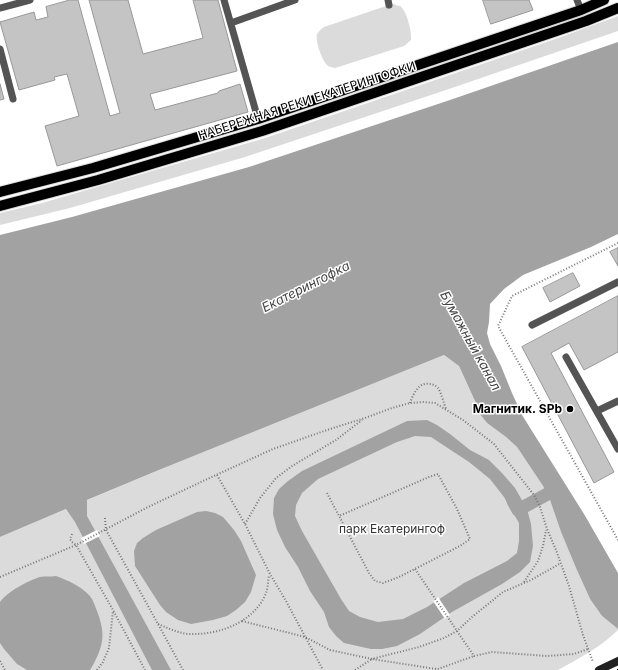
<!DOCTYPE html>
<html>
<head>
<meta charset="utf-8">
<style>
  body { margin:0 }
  canvas { display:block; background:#fff }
</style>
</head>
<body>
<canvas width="618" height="670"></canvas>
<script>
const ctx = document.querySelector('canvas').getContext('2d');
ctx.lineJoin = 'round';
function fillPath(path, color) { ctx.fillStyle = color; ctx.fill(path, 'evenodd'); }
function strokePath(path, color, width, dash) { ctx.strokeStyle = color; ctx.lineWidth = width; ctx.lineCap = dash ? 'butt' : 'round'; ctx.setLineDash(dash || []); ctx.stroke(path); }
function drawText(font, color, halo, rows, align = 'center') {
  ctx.font = font + ' Inter,sans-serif'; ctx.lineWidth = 3; ctx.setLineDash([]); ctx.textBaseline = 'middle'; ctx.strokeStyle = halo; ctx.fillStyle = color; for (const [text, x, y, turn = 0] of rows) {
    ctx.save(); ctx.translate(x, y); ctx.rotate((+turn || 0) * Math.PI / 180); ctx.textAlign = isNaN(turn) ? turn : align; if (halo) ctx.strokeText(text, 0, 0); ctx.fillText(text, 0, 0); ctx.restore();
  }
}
fillPath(new Path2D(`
  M394,4C395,5 399,6 400,6C407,11 412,32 411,40L404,46L335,68C332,67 329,67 327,65C322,60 315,41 317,34C319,31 321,29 324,27L389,5Z
  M618,16V31L446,90L245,157L70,208L0,225V213L42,203L265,138L561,37Z
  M444,355L459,366L475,401L479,413L487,423L506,437L517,447L543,486L550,500L561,532L576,568L590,599L602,616L618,629V630C599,648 580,658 558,670H0V537L154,472Z`), '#dbdbdb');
fillPath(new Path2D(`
  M618,42V234L591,247L523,275L504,289L490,304L489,322L487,333L490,344L501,366L512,393L522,415L584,514L618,573V629L602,616L590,599L576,568L561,532L550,500L543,486L517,447L506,437L487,423L479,413L475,401L459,366L444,355L154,472L87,500V516L171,670H152L75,522L66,509L0,537V235L72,217L249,167L450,100Z
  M427,420L437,425L450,434L470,450L489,460L502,473L515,488L527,509L531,524L533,546L530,562L520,572L502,584L452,612L420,634L397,646L382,649H371L344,643L336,636L329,627L324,612L310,591L298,567L285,547L277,530L273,514L274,498L279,489L288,481L302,471L407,421ZM415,436L431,437L469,462L490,479L504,497L519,523V541L517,553L507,561L464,583L427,607L403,619L378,622L360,617L349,611L341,599L302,531L295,516L296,505L302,493L318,479L397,442Z
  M206,511L215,513L223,517L234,530L241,541L256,575L251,592L245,602L236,610L227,616L213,620L191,624L178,620L166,612L160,605L135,566L134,551L137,543L143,538L156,530L197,512Z
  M56,576C69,581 79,585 89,595C93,599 95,606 97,611C104,630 105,641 96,659C94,663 92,667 90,670H27L17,664L4,649L0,643V602C8,591 28,581 40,577C45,576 51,577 56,576Z`), '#a2a2a2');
fillPath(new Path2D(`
  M97,530L100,536L84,544L81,538Z
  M438,597L450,615L445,619L433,601Z`), '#fff');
strokePath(new Path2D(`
  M513,501L518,510L553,491`), '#a2a2a2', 13);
const building = new Path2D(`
  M70,0H78L110,116L120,113L89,0H128L143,54L203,38L193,0H218L237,71L150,94L155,110L218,93L219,91L240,84L248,112L57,166L45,126L79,116L67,74L54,77L55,80L19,90L0,22L34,12L36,20L48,17L46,7Z
  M483,0H529L533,10L491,24Z
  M0,84L4,99L0,100Z
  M618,248V266L610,252Z
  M573,273L580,286L550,302L543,288Z
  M618,296V352L584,370L569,343L551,353L614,472L594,483L522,347Z`);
fillPath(building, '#c4c4c4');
strokePath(building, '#989898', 1);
const primary = new Path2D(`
  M0,192L93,168L258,119L581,10L604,0
  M0,206L98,180L262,131L586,21L618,8`);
strokePath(primary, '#dbdbdb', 12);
strokePath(new Path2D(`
  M618,243L512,296L498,326L618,540
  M410,403C413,395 418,382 429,384C432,384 435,385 438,388C441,392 444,404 446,409
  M217,475L245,524L270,574L286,601L323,670
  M327,493L369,573L375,581L383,583L399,577L460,546L470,539L457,509L438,474L429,477L339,516
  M105,518L106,530L158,624L183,670
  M245,524L260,498L276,478L292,466L336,440L362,420
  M72,534L70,539L72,542L76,545L113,610L145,670
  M415,569L474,656L492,652L547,656L574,654L588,649
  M0,577L76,545L148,507L201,482L273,449L330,429L365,418L392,408L410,403L423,402L435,403L463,420L494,444L534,495L540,507L547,529L556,550L569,586L583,635L593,662
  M524,582L538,561L543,546L546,530
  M242,621L305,637L330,650L372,659L419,647L444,638L457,631L472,617L503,592L531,580L561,563
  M158,624C170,629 182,635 194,634C222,634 255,621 266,593C268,588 268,581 269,575
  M0,661L5,670
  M97,670L103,662L109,648L113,611
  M355,670L372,659L436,669
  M435,670L474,656`), '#767676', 2, [1, 2]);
strokePath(new Path2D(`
  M224,0L258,119
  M388,0L389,5
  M577,0L581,10
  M0,8L30,0
  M231,23L295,0
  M0,49L13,99
  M532,325L618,282
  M566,357L618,449
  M597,411L618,401`), '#545454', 7);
strokePath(new Path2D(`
  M599,670L618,661`), '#212121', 8);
strokePath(primary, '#000', 10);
strokePath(new Path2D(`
  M617,670L618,669`), '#000', 1);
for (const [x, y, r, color] of [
  [570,409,4,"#000"]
]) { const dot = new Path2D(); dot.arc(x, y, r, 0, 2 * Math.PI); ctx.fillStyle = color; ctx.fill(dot); strokePath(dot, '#fff', 1.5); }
drawText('12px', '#000', '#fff', [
  ["НАБЕРЕЖНАЯ РЕКИ ЕКАТЕРИНГОФКИ",307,101,-18]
]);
drawText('bold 12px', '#000', '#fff', [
  ["Магнитик. SPb",562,409]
], 'right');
drawText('12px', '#323232', '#fff', [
  ["парк Екатерингоф",392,529]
]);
drawText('italic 13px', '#434343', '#fff', [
  ["Екатерингофка",306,287,-27],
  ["Бумажный канал",470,341,61]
]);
</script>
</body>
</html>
